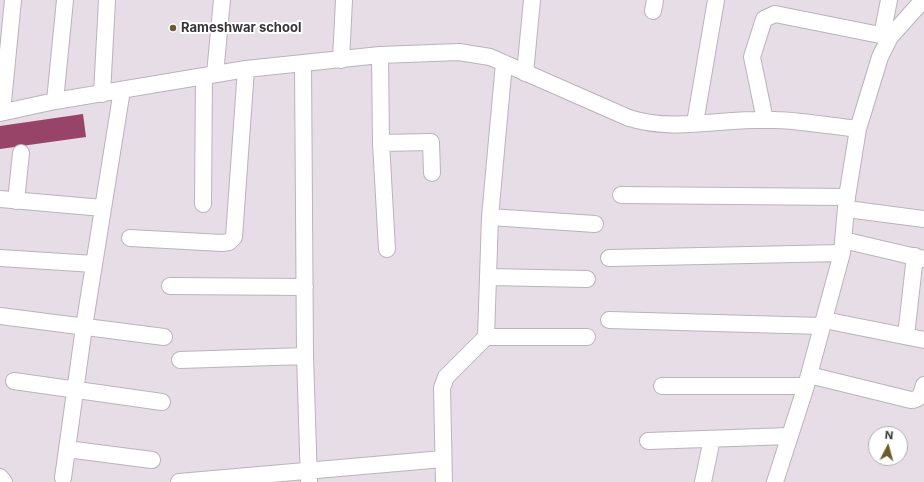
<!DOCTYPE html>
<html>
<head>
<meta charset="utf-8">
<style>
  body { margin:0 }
  #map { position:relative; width:924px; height:482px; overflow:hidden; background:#e7dde6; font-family:Inter,sans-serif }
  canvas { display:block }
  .north { position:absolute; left:868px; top:426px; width:40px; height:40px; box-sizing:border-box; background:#fff; border:1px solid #afaeaf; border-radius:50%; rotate:6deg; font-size:11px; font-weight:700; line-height:16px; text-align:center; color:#383437 }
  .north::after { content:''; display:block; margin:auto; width:14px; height:18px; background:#6d5c2a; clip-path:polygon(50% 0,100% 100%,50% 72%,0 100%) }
</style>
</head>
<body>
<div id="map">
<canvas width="924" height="482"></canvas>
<div class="north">N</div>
</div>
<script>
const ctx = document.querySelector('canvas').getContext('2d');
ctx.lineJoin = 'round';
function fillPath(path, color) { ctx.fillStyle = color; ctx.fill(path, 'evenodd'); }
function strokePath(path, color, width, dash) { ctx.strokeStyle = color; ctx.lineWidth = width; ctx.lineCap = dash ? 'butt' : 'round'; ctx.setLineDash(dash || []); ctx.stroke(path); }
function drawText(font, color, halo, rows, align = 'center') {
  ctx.font = font + ' Inter,sans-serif'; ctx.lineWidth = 4; ctx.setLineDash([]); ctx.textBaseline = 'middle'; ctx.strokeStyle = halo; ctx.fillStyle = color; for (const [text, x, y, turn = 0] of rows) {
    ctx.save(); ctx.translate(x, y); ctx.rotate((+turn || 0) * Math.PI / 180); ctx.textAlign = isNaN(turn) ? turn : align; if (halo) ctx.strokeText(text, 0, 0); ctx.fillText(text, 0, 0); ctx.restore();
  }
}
fillPath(new Path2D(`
  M83,114L86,137L0,149V126Z`), '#984368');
const minor = new Path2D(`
  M653,11L655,0
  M882,35L889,0
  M380,55L381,143L431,142L432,173
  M341,60L344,0
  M504,63L490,217L595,224
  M303,64L305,356L309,482
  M525,73L532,0
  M215,74L222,0
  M102,94L107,0
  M55,101L65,0
  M2,112L13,0
  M0,113L55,101L246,69L380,55L459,52L490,57L629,118C676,133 727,117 776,120C803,121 831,126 858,129
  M765,120L752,57L764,19L775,14L890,37
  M695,123L716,0
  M381,143L387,249
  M621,195L847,197
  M0,199L103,208
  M16,201L21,153
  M203,204L204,76
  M847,209L924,219
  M490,217L486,337H587
  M130,238L222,243L229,242L234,237L246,69
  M843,240L924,259
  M0,258L94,264
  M609,258L842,253
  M488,277L587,279
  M170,286L305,287
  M0,316L164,337
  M609,320L822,326
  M824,320L924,340
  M906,336L915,256
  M180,360L305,356
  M809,375L911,400C920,400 922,393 924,385
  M14,381L162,402
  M662,386H806
  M648,441L789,436
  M67,449L152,460
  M0,477L4,482
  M63,478L84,327L122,90
  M179,482L443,459
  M444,482L442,388L446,377L486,337
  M703,482L712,439
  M775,482L806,386L842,253L847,197L858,129L880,57L890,37L923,0`);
strokePath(minor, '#bcb2bb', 18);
strokePath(minor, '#fff', 16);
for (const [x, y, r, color] of [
  [173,28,4,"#6d5c2a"]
]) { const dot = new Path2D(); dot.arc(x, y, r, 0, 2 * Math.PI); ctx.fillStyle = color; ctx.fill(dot); strokePath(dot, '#fff', 1.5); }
drawText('bold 13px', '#383437', '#fff', [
  ["Rameshwar school",181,28]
], 'left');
</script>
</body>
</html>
